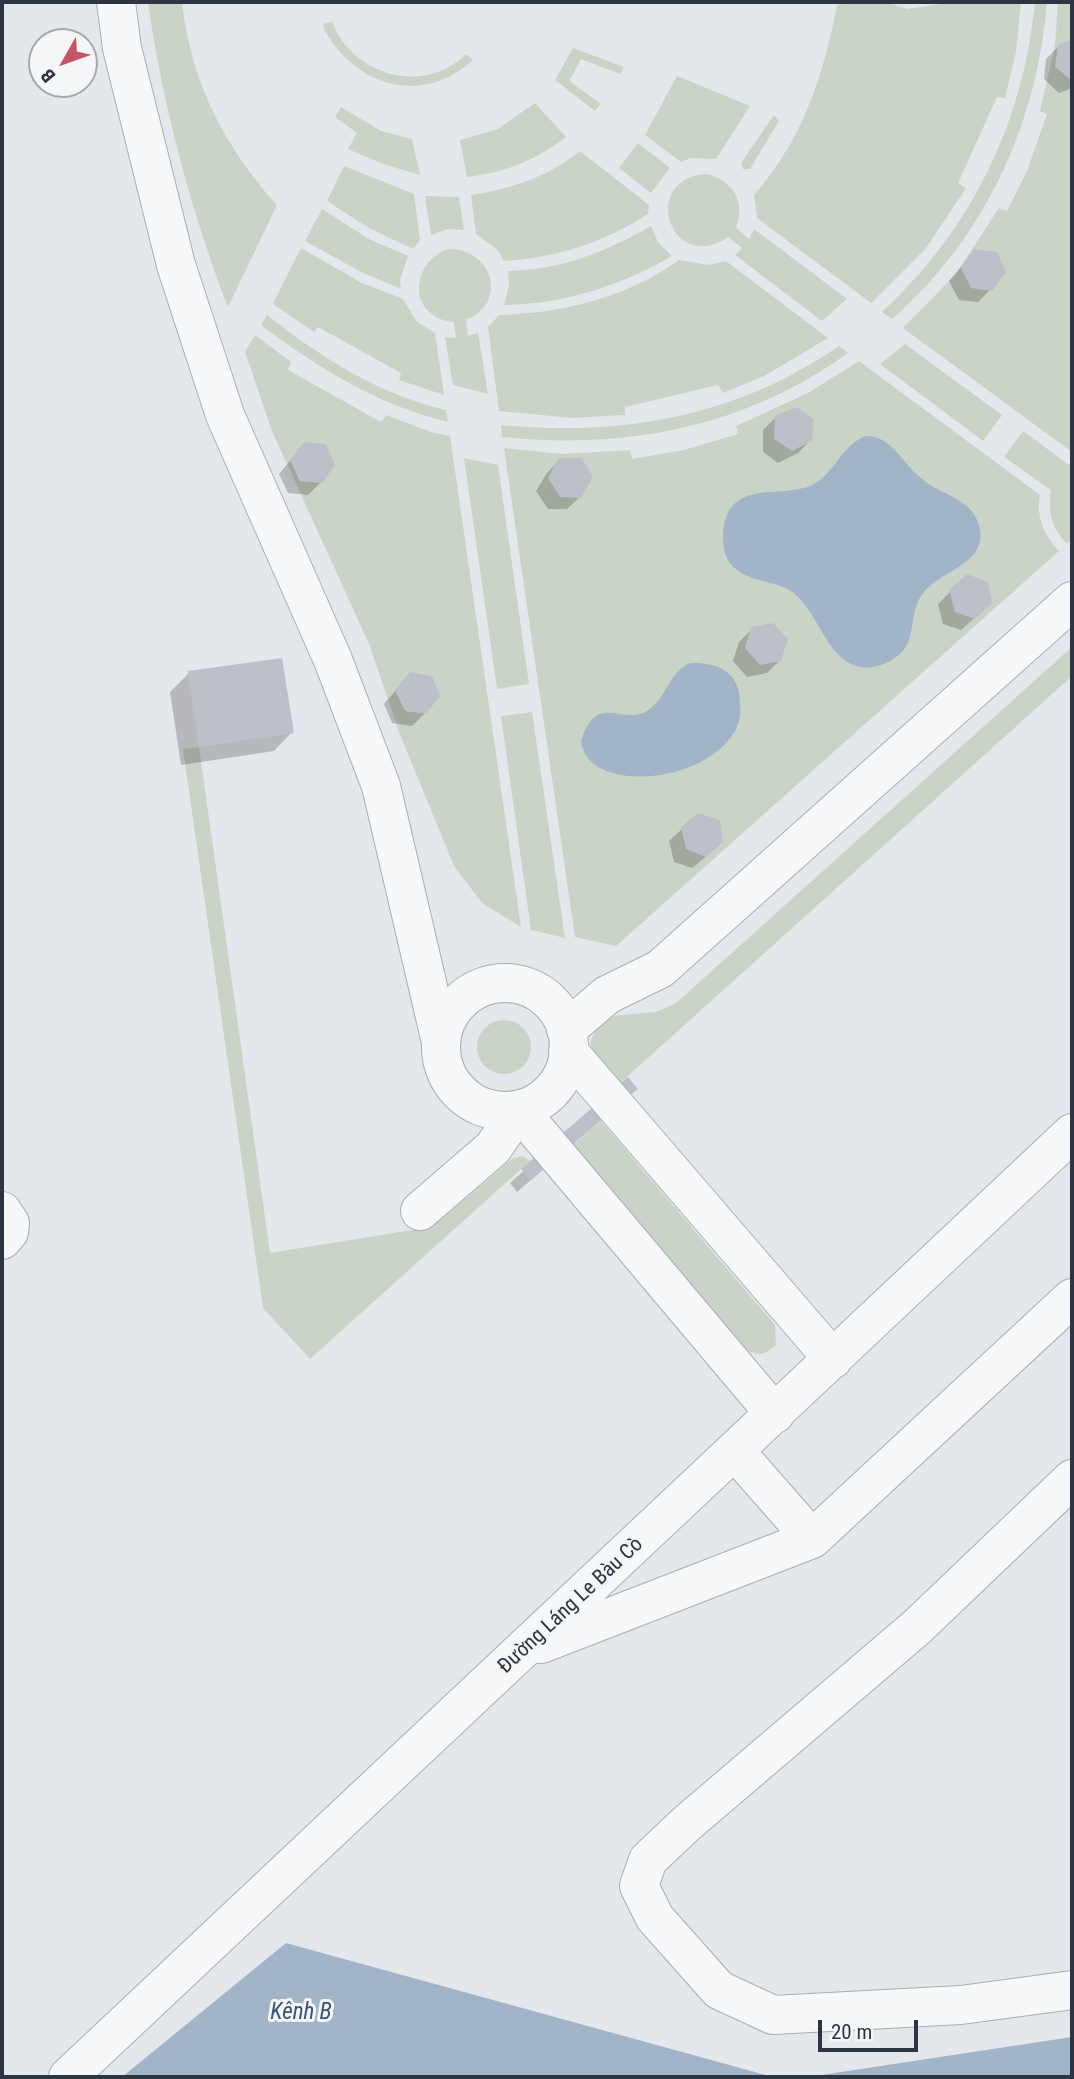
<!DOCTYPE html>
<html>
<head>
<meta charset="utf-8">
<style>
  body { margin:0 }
  #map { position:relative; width:1074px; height:2079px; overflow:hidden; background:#e4e7eb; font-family:"Roboto Condensed",sans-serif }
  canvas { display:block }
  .frame { position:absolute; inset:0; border:4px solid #2d3543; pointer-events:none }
  .north { position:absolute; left:28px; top:28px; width:70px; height:70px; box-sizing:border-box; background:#f4f6f8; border:2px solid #a4a9b0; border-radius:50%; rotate:230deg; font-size:19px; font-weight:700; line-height:28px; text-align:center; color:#2d3543 }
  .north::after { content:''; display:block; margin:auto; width:24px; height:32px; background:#c65365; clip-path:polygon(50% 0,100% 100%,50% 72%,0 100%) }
  .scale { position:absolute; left:818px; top:2020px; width:100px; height:32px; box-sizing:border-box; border:4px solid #2d3543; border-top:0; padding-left:9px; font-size:21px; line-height:24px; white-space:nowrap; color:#2d3543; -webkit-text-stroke:5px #f4f6f8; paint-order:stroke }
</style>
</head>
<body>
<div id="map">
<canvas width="1074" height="2079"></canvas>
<div class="frame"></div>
<div class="north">B</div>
<div class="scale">20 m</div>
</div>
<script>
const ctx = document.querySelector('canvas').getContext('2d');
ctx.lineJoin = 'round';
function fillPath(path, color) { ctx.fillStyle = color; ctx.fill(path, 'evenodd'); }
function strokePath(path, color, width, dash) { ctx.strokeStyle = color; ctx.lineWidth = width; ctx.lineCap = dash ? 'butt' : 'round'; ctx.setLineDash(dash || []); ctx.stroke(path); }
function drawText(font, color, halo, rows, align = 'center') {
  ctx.font = font + ' "Roboto Condensed",sans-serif'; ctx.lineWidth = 6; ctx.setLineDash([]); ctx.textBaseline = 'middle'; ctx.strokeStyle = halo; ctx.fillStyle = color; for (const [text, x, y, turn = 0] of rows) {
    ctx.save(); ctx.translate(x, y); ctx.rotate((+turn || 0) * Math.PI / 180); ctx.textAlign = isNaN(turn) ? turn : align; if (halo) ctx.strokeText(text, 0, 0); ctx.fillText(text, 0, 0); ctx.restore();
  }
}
fillPath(new Path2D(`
  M148,2H182C190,80 225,148 277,205L228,307C190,208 163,107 148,2Z
  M860,2H886L908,9L954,2H1021L1016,52L1005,98L997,97L958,183L966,188L926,248L871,303L757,218L754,195C803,139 823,77 837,5Z
  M1035,2H1047C1037,124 985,238 892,319L882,312C972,229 1023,123 1035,2Z
  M1058,2H1072V452L903,328L955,275L999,208L1007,211L1027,171L1047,114L1040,111L1055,45Z
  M332,22C353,76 424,96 466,54L473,60C422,107 355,86 324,29L323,24Z
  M573,48L624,67L620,74L581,59L569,81L601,104L595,111L555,80Z
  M677,76L750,106L716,159L691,158L681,162L645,135Z
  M535,103L566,137C536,160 504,173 467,177L460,140L498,129Z
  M341,107L381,131L412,139L420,175L383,164L348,149L357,133L335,117Z
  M774,115L779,121L750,169H743L741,163Z
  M638,143L670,168L651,193L619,168Z
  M580,151L649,205L648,214C604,242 557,258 504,261L498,250L476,234L471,195C511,189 548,177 580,151Z
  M344,166L414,194L420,240L413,249L369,228L327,201Z
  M707,174C734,181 746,203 736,228L749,239L754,229L847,299L822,321L735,255L742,248L728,237C671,276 638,178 707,174Z
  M425,196L459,197L464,230L448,229L431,235Z
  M322,209L369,239L408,256L400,280L401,289L361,272L305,241Z
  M651,226L658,242L672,256C620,286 564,304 504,305L509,284L508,271C560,270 606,252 651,226Z
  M301,248L362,283L403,299L416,321L435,333L444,395L399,380L401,373L318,327L314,332L273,304Z
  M447,249C493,248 509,303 466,320L468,336L478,333L488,394L453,385L445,337L456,338L454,322C409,318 408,266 447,249Z
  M679,260L709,265L726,261L828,338L766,375L723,393L718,385L625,407V415L572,418L499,411L488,327L499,315C563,313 626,298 679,260Z
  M267,315C320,357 380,395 446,410L448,422C378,405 318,368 261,325Z
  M255,335L291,362L288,370L381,422L386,415L431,432L450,436L521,927L482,903L454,866L399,732L369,644L272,431L245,352Z
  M905,344L1002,415L983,441L880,364Z
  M839,346L848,353C746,427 626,450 502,437L501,425C622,437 738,416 839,346Z
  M859,361L1040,495C1036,517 1044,535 1059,551L616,946L575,937L504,448L563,454L630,450L632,459L684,450L738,434L736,426L808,393Z
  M1023,431L1069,465L1072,464V539L1067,544C1052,528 1047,512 1051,490L1004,457Z
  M464,458L498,465L529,684L497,689Z
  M1072,647V676L619,1084L593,1052L590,1042L595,1031L612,1016L656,1012L675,1004Z
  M532,712L565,938L531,930L501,716Z
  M199,747L270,1253L418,1229L445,1216L512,1159L522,1156L530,1161L310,1359L263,1308L183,749Z
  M477 1047a27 27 0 1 1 54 0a27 27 0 1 1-54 0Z
  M601,1121L775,1325L776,1345C766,1354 759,1357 747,1350L573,1145Z`), '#cad4c6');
fillPath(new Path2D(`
  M866,436C893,436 902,464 922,479C942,496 974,498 980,529C986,564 942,570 924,592C904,616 923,647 886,663C878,666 869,669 860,667C825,660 819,610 791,591C775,581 752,582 737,570C726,562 723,550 723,537C725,476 779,500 812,485C835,474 840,446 866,436Z
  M690,663C718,662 740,672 740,703C741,714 740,724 733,734C711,768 655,783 617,774C597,769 585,762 581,741C597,691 622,726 647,711C667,699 668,672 690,663Z
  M286,1943L773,2077H122Z
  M1072,2037V2077H808Z`), '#a2b5c8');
fillPath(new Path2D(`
  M1072,42V88L1059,93L1044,79L1046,59L1059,46Z
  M975,251L991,289L978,302L959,300L949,281Z
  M776,417L811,440L798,453L778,463L763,452V430Z
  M304,444L321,482L308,495L288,493L279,474Z
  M560,460L580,497L567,509H548L536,491L547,473Z
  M951,591L978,615L961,630L943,624L938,604Z
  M752,629L780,660L767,673L747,677L733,661L739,642Z
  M189,673L292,732L274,751L181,765L170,692Z
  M410,674L425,713L412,726L392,723L384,704Z
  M682,829L709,854L692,868L674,862L669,841Z
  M627,1079L623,1101L517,1192L510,1183Z`), '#0003');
fillPath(new Path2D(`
  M1072,40V81L1055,67L1058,45Z
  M974,249L997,252L1006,272L992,291L971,288L961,268Z
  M796,407L814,419L812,441L792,451L774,439L775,416Z
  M304,442L326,444L335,465L322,483L300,481L290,460Z
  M559,458H582L593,477L581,498L560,497L548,478Z
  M967,574L988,582L992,603L975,619L955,612L949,590Z
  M773,623L788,639L781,661L760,665L745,648L751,627Z
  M282,658L294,733L199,747L188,671Z
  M410,672L432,676L440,696L426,714L405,711L395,690Z
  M698,813L720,820L723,842L706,857L686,849L681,827Z
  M628,1077L638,1089L530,1181L521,1169Z`), '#bcc0c8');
const minor = new Path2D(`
  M116,2L122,48L176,265L225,415L333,660L381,786L440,1038
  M441 1047a64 64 0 1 1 128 0a64 64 0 1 1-128 0Z
  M566,1030L607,995L660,969L1072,601
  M568,1051L833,1359
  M2,1211L10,1223L9,1232L2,1240
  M420,1211L493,1148L519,1110L775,1414
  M735,1451L812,1539
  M1072,1479L917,1627L686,1824L648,1860L639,1886L655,1918L719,1990L773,2015L961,2005L1072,1990
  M541,1644L812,1539L1072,1298
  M68,2077L1072,1133`);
strokePath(minor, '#a9aeb5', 40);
strokePath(minor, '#f7f8f9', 38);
drawText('21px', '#2d3543', '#f4f6f8', [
  ["Đường Láng Le Bàu Cò",571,1606,-43]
]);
drawText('italic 23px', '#395474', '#f4f6f8', [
  ["Kênh B",301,2013]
]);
</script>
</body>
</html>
